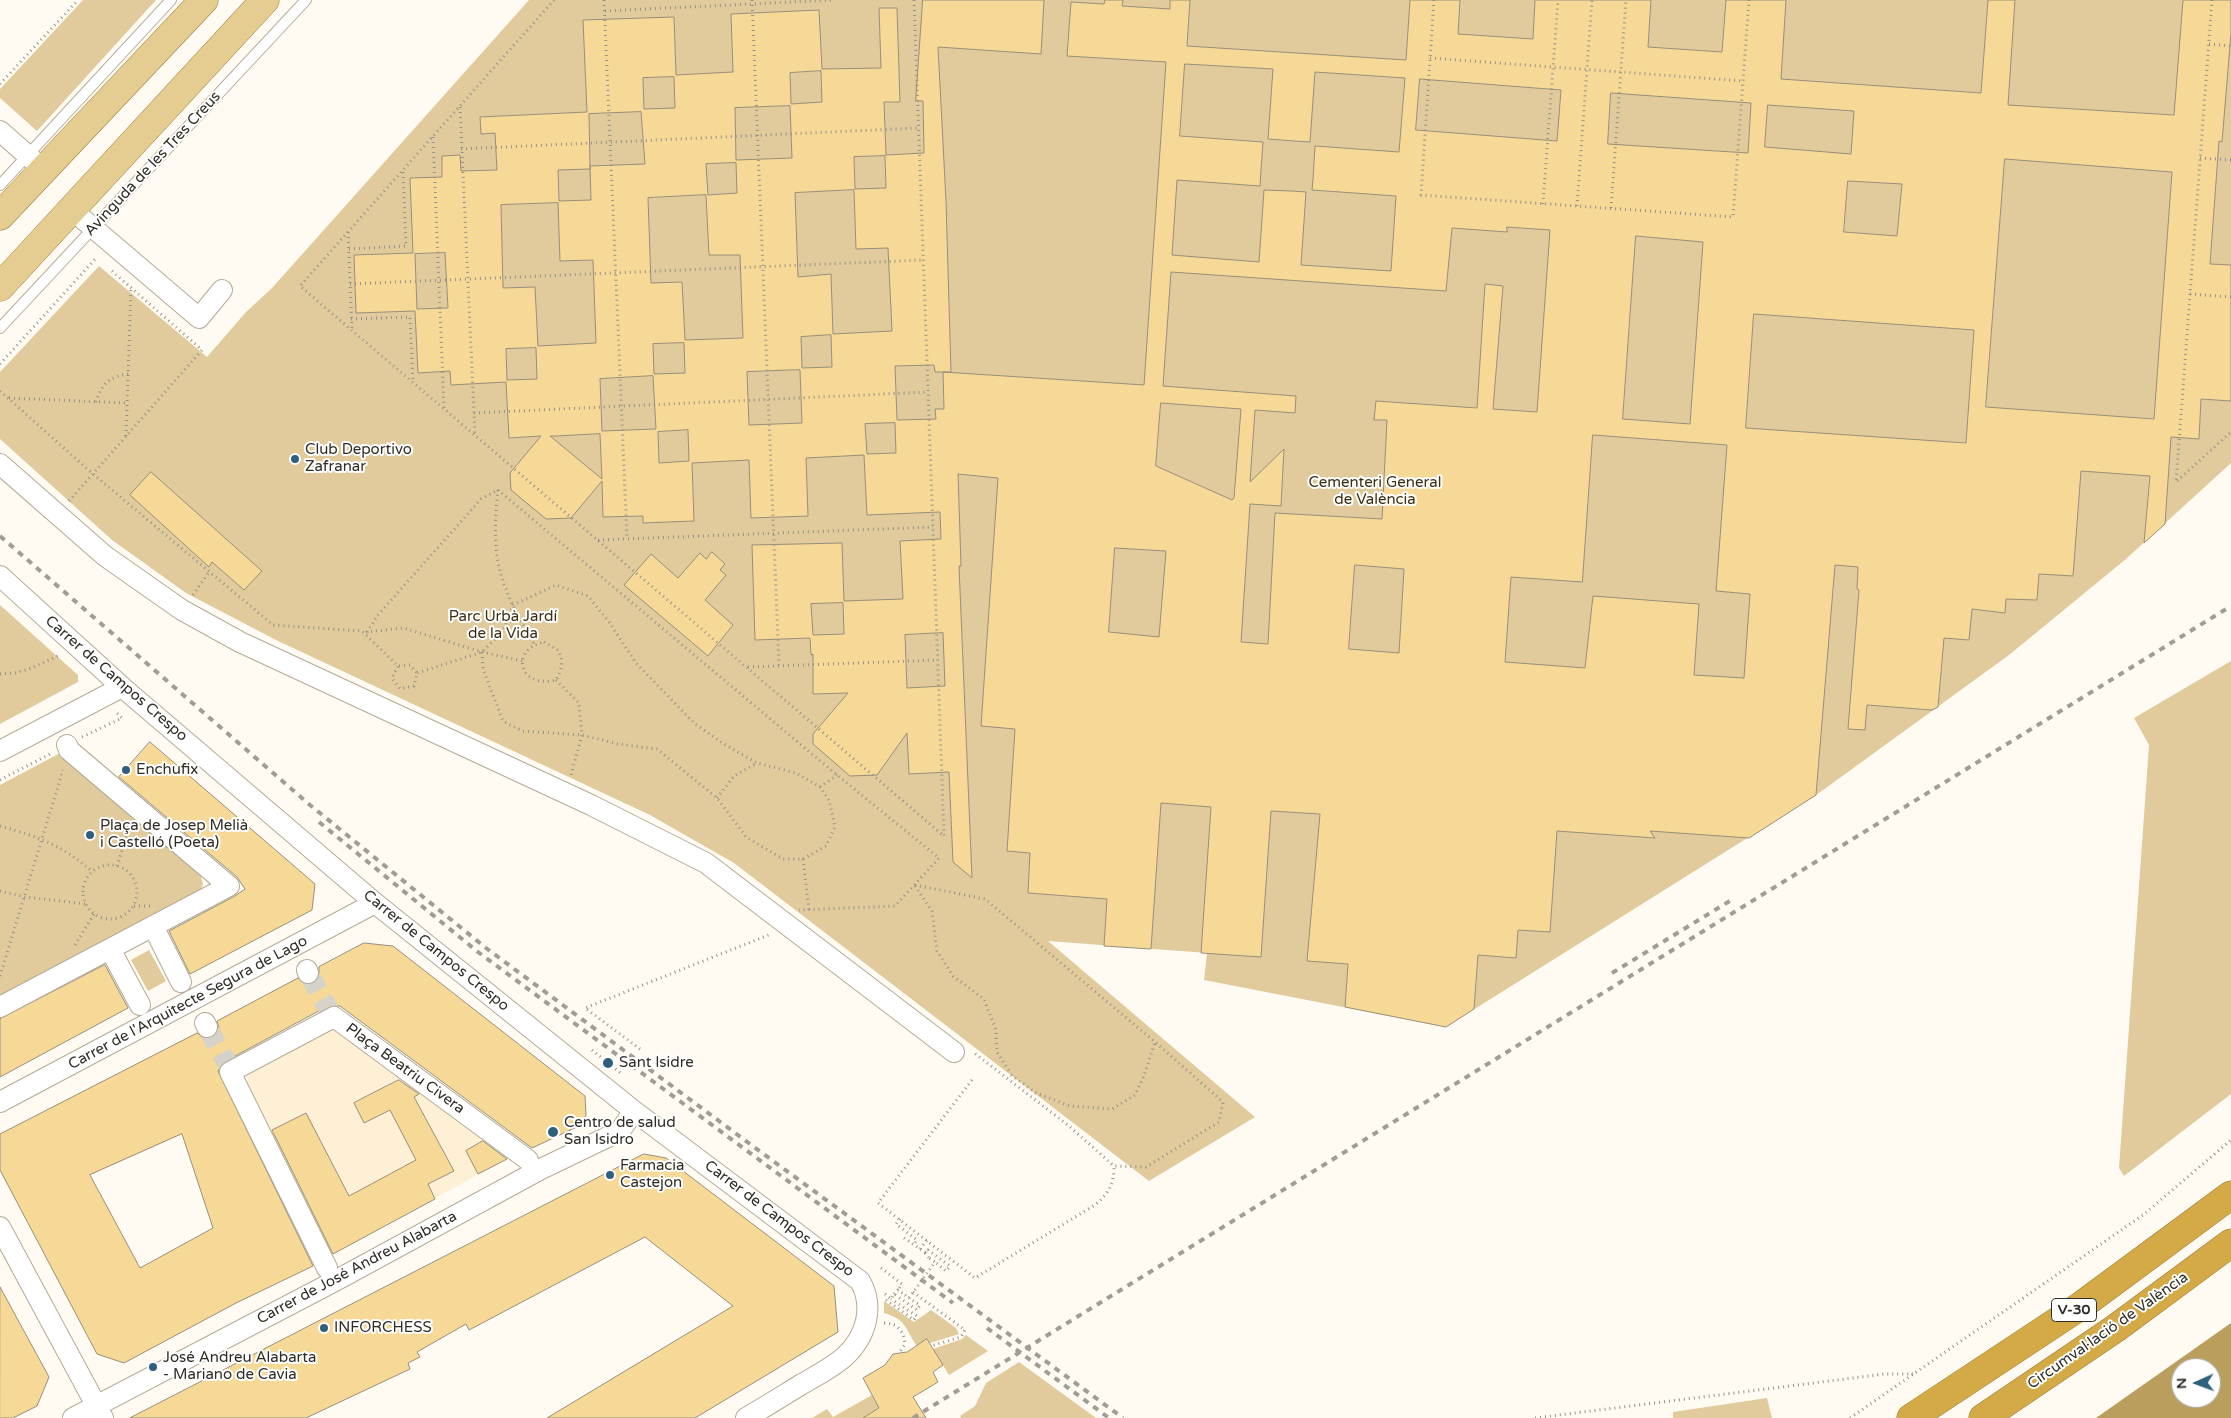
<!DOCTYPE html>
<html>
<head>
<meta charset="utf-8">
<style>
  body { margin:0 }
  #map { position:relative; width:2231px; height:1418px; overflow:hidden; background:#fffbf2; font-family:"Varela Round",sans-serif }
  canvas { display:block }
  .north { position:absolute; left:2171px; top:1358px; width:50px; height:50px; box-sizing:border-box; background:#fff; border:1px solid #acaba7; border-radius:50%; rotate:268deg; font-size:14px; font-weight:700; line-height:20px; text-align:center; color:#2f2c24 }
  .north::after { content:''; display:block; margin:auto; width:18px; height:22px; background:#2e607d; clip-path:polygon(50% 0,100% 100%,50% 72%,0 100%) }
</style>
</head>
<body>
<div id="map">
<canvas width="2231" height="1418"></canvas>
<div class="north">N</div>
</div>
<script>
const ctx = document.querySelector('canvas').getContext('2d');
ctx.lineJoin = 'round';
function fillPath(path, color) { ctx.fillStyle = color; ctx.fill(path, 'evenodd'); }
function strokePath(path, color, width, dash) { ctx.strokeStyle = color; ctx.lineWidth = width; ctx.lineCap = dash ? 'butt' : 'round'; ctx.setLineDash(dash || []); ctx.stroke(path); }
function drawText(font, color, halo, rows, align = 'center') {
  ctx.font = font + ' "Varela Round",sans-serif'; ctx.lineWidth = 4; ctx.setLineDash([]); ctx.textBaseline = 'middle'; ctx.strokeStyle = halo; ctx.fillStyle = color; for (const [text, x, y, turn = 0] of rows) {
    ctx.save(); ctx.translate(x, y); ctx.rotate((+turn || 0) * Math.PI / 180); ctx.textAlign = isNaN(turn) ? turn : align; if (halo) ctx.strokeText(text, 0, 0); ctx.fillText(text, 0, 0); ctx.restore();
  }
}
fillPath(new Path2D(`
  M333,1027L485,1140L507,1159L330,1255L246,1084L249,1073Z`), '#fdf0d4');
fillPath(new Path2D(`
  M83,0H156L37,131L0,98V89Z
  M529,0H2231V463L2126,559L2009,655L1819,793L1446,1027L1204,980L1207,953L1048,941L1255,1117L1149,1181L734,863L650,815L276,640L186,593L112,540L0,439V372L99,266L207,357L246,312L272,288Z
  M0,605L78,675V682L0,724Z
  M2231,661V1094L2124,1176L2119,1168L2149,745L2134,718Z
  M62,752L199,870L203,884L200,892L0,999V785Z
  M149,950L166,981L148,991L131,960Z
  M884,1301L914,1322L931,1310L956,1328L959,1334L930,1343L927,1339L917,1346C905,1330 908,1320 884,1313Z
  M966,1335L988,1351L949,1375L933,1349L962,1339Z
  M1019,1362L1096,1418H961L960,1416L975,1406L986,1383Z
  M872,1395L879,1408L863,1418H812L827,1409L833,1417Z
  M1767,1398L1772,1418H1673V1412Z`), '#e1cb9c');
fillPath(new Path2D(`
  M2231,1323V1418H2096ZM2181,1368H2211V1398H2181Z`), '#ba9e5e');
const building = new Path2D(`
  M923,0H1044L1041,54L938,47L946,201L951,372H935L934,365L895,366L897,420L936,419L935,409H944L943,372L1144,385L1166,62L1067,56L1071,2L1104,4L1105,0H1123L1122,6L1170,9V0H1190L1187,46L1406,60L1410,0H1460L1458,34L1533,39L1535,0H1651L1648,47L1722,52L1726,0H1786L1781,79L1981,93L1988,0H2015L2008,105L2174,115L2183,0H2231V33L2222,142L2219,141L2210,264L2231,265V401L2201,399L2199,439L2171,437L2165,524L2144,543L2150,476L2081,471L2073,576L2039,574L2037,600L2006,599L2005,613L1972,609L1969,640L1944,638L1938,707L1932,710L1867,705L1865,730L1848,729L1859,590L1857,589L1858,567L1835,565L1816,795L1749,838L1650,831L1655,838L1557,831L1550,932L1518,930L1516,958L1478,955L1474,1009L1446,1027L1345,1007L1348,964L1307,961L1320,814L1271,811L1261,957L1201,953L1211,807L1161,803L1151,949L1104,946L1107,899L1028,893L1030,853L1007,851L1015,729L981,726L998,478L958,474L961,566H959L972,878L953,862L949,772L909,774L907,733L877,775L850,776L813,744V734L848,693L813,694V654L811,655L810,638L755,640L752,545L842,543L844,601L903,599L900,541L941,539L940,512L867,515L864,455L806,458L808,516L751,518L749,460L692,463L694,521L643,523V516L603,517L602,481L571,518L546,519L511,490L510,473L541,436L509,438L506,382L451,385L450,371L418,373L415,311L356,313L354,255L413,253L410,178L442,177V156L460,155L461,171L497,170L495,133L481,134L480,117L587,112L583,20L674,17L676,75L733,72L731,14L819,10L822,69L881,68L879,8H897L900,102H884L886,155L924,153L923,101H916ZM1185,64L1273,69L1268,139L1295,141L1310,142L1315,72L1405,78L1399,152L1315,146L1313,179L1312,190L1396,196L1391,271L1301,265L1306,192L1291,191L1264,190L1259,262L1172,255L1177,180L1260,186L1261,170L1263,142L1180,136ZM821,71L822,102L791,104L790,73ZM674,77L675,108L644,109L643,78ZM1420,79L1561,90L1557,141L1416,130ZM1611,93L1751,103L1748,153L1608,144ZM1768,105L1854,111L1851,154L1765,147ZM790,106L792,158L736,160L735,108ZM641,112L645,164L590,166L589,114ZM885,156L886,188L855,189L854,157ZM2005,159L2172,172L2154,419L1986,407ZM736,163L737,193L708,195L706,164ZM590,166L591,200L559,201L558,170L590,169ZM1848,181L1902,184L1897,236L1844,232ZM854,190L856,249L888,248L892,331L833,334L831,274L798,277L795,193ZM706,195L709,255H740L743,338L685,340L682,282L651,283L648,198ZM558,203L560,261L593,260L596,343L538,346L535,287L503,288L501,205ZM1507,227L1550,230L1537,412L1493,409L1503,286L1485,284L1477,408L1376,401L1374,420H1387L1382,519L1275,513L1268,644L1241,642L1250,504L1281,506L1284,449L1250,482L1255,410L1295,413L1296,396L1163,386L1171,272L1446,291L1452,228L1507,232ZM1636,236L1703,242L1690,424L1623,419ZM445,253L448,308L417,309L415,254ZM1754,314L1974,330L1966,443L1746,428ZM831,335L832,367L802,368L801,337ZM684,343L685,373L654,374L653,344ZM536,348L537,379L507,380L506,349ZM800,370L802,423L749,425L747,372ZM653,376L656,429L602,431L600,379ZM1161,403L1241,409L1234,498L1232,500L1156,466ZM895,423L896,453L867,454L865,424ZM688,430L689,461L659,463L658,432ZM600,434L602,479L550,436H556ZM1593,435L1727,445L1716,591L1750,594L1744,678L1694,675L1699,604L1593,596L1585,668L1505,662L1511,577L1582,582ZM1115,548L1166,551L1159,637L1109,632ZM1355,565L1404,569L1399,653L1349,649ZM843,603L844,634L813,635L811,604ZM943,633L945,686L907,688L905,635Z
  M151,472L262,571L244,590L212,562L209,567L130,495Z
  M712,552L725,564L720,570L726,575L705,600L733,625L708,656L624,585L651,554L678,578L700,553L706,559Z
  M150,742L315,884L312,910L190,974L169,931L235,896L245,889L237,877L119,777Z
  M364,943L393,946L585,1096L586,1115L581,1125L532,1148L340,1006H328L224,1062L218,1071L313,1266L236,1303L124,1363L97,1354L0,1170V1134L197,1033L206,1039L213,1037L219,1028L217,1021L298,978L305,984H312L319,976V967ZM182,1134L213,1228L140,1268L90,1175Z
  M105,965L128,1008L0,1077V1019Z
  M399,1080L419,1094L414,1097L454,1171L428,1184L435,1199L333,1254L272,1130L306,1113L349,1196L416,1160L390,1110L364,1123L354,1103Z
  M483,1141L507,1159L478,1174L466,1151Z
  M644,1154L666,1158L834,1286L838,1332L695,1418H547L733,1306L645,1237L469,1330L466,1324L417,1352L420,1357L408,1363L410,1369L306,1418H130Z
  M0,1287L49,1377L37,1406L13,1418H0Z
  M927,1339L943,1365L933,1372L938,1382L913,1397L926,1418H863L879,1408L863,1378L885,1365L893,1354L907,1352Z`);
fillPath(building, '#f6d997');
strokePath(building, '#988f7b', 1);
strokePath(new Path2D(`
  M308,973L330,1012
  M207,1027L228,1065`), '#d5d2c9', 20, [20, 10]);
const lane = new Path2D(`
  M0,185L171,0
  M0,328L306,0`);
const street = new Path2D(`
  M0,131L44,170
  M71,209L199,318L222,290
  M0,464L105,556L182,610L240,642L591,805L706,863L954,1052
  M0,576L122,687L375,903L634,1111L860,1281C867,1293 869,1307 866,1321C858,1355 830,1368 802,1384C784,1395 765,1407 746,1418
  M0,751L122,687
  M153,926L181,982
  M110,949L140,1005
  M307,970L308,973
  M0,1007L229,886L69,750L67,745
  M205,1023L207,1027
  M0,1102L375,903
  M0,1227L103,1418
  M327,1268L230,1072L334,1017L528,1160
  M73,1418L335,1281L541,1169L620,1131L634,1111`);
const primary = new Path2D(`
  M0,216L204,0
  M0,287L265,0`);
const highway = new Path2D(`
  M1911,1418L2082,1305L2231,1195
  M1983,1418L2116,1328L2231,1243`);
strokePath(lane, '#b4ab97', 12);
strokePath(street, '#b4ab97', 22);
strokePath(primary, '#9a7e3a', 29);
strokePath(highway, '#9a7e3a', 29);
strokePath(new Path2D(`
  M554,0L300,286L944,836L914,0
  M604,0L627,538
  M752,0L779,665
  M1434,0L1421,195L1733,217L1749,0
  M2212,0L2176,482L2231,432
  M605,11L833,0
  M2209,44L2231,46
  M1430,58L1743,81
  M0,84L78,0
  M460,107L475,435
  M433,137L444,408
  M461,149L918,128
  M2200,158L2231,160
  M1543,204L1558,0
  M1577,206L1592,0
  M1611,208L1626,0
  M348,232L352,330
  M349,249L406,246L403,170
  M350,284L923,260
  M2190,294L2231,297
  M351,319L410,317L413,382
  M0,364L97,257
  M0,391L93,474L273,625L362,631L398,666L410,665L417,673L414,686L400,689L392,678L398,666
  M9,398L127,403
  M96,402C102,383 110,376 129,374
  M474,413L928,392
  M126,436L131,288
  M498,490L837,775L939,858L895,906L799,910
  M498,490C494,523 493,558 506,589C513,608 524,626 534,644
  M69,501L202,350L112,271
  M598,540L933,527
  M193,595L209,572
  M366,632L404,628L482,652L483,669L503,721L522,731L582,735L618,744L657,749L717,798L746,837L783,859H803L826,846L835,827L829,800L820,787L796,773L757,763L724,744L694,723L636,663L609,622L588,596L556,585L513,605L503,631L482,652L417,673
  M367,632L378,615L481,499L498,490
  M544,642L558,650C564,661 562,669 556,680C518,689 510,649 544,642Z
  M482,652L523,661
  M748,667L938,660
  M0,674L15,673L29,669L60,655
  M556,680L579,703L582,735L571,775
  M82,737L122,718L116,712
  M0,780L50,754
  M820,787L837,775
  M717,798L734,776L757,763
  M0,826C39,837 62,845 93,872
  M803,859L809,910
  M83 892a27 27 0 1 1 54 0a27 27 0 1 1-54 0Z
  M117,866L126,838L128,824
  M915,885L985,899L1155,1042L1223,1102L1219,1122L1146,1167L1114,1166L1069,1126L973,1052
  M915,886L932,911L937,951L953,976L984,999L996,1030L997,1052L1011,1074
  M0,891L25,897L86,904
  M134,906H151
  M75,945L94,914
  M0,976L63,770
  M640,1049L585,1008L771,934
  M592,1050L623,1075
  M1011,1075L1036,1093L1070,1106L1112,1109L1135,1095L1144,1076L1155,1042
  M972,1080L878,1203L975,1278L1095,1205C1109,1193 1114,1184 1114,1166
  M900,1219L896,1224L917,1240L914,1245
  M904,1238L926,1253L928,1250L950,1266L946,1271L935,1262
  M920,1249L927,1240
  M925,1253L929,1258
  M881,1268L902,1284L898,1290
  M913,1292L965,1330L961,1337L931,1346
  M885,1294L891,1299L894,1294L917,1310L920,1305L909,1298
  M894,1294L898,1290L905,1295
  M886,1300L914,1320L917,1316L891,1299
  M884,1323C897,1323 904,1331 905,1344L899,1353
  M1535,1418L1885,1374H1913
  M1850,1418L2143,1215L2231,1140`), '#959289', 3, [1, 4]);
strokePath(lane, '#fff', 10);
strokePath(street, '#fff', 20);
strokePath(primary, '#e5cc90', 28);
strokePath(highway, '#d3aa46', 28);
strokePath(new Path2D(`
  M0,536L310,805L486,948L750,1144L1123,1418
  M319,822L478,952L953,1303
  M1612,973L1733,899
  M987,1328L1109,1418
  M913,1418L2231,606`), '#a09d94', 4, [6, 6]);
strokePath(new Path2D(`
  M905,1295L909,1298L935,1262L929,1258`), '#959289', 3, [1, 4]);
for (const [x, y, r, color] of [
  [295,459,5,"#2e607d"],
  [126,770,5,"#2e607d"],
  [90,835,5,"#2e607d"],
  [608,1063,6,"#2e607d"],
  [553,1132,6,"#2e607d"],
  [610,1175,5,"#2e607d"],
  [324,1328,5,"#2e607d"],
  [153,1367,5,"#2e607d"]
]) { const dot = new Path2D(); dot.arc(x, y, r, 0, 2 * Math.PI); ctx.fillStyle = color; ctx.fill(dot); strokePath(dot, '#fff', 2); }
for (const [x, y, w] of [
  [2074,1310,45]
]) { const box = new Path2D(); box.roundRect(x - w / 2, y - 11.5, w, 23, 4); ctx.fillStyle = '#fff'; ctx.fill(box); strokePath(box, '#2f2c24', 1); }
drawText('bold 14px', '#2f2c24', null, [
  ["V-30",2074,1310]
]);
drawText('15px', '#2f2c24', '#fff', [
  ["Avinguda de les Tres Creus",153,164,-47],
  ["Carrer de Campos Crespo",116,679,41],
  ["Carrer de Campos Crespo",436,951,39],
  ["Carrer de l'Arquitecte Segura de Lago",188,1003,-28],
  ["Plaça Beatriu Civera",405,1069,36],
  ["Carrer de Campos Crespo",779,1219,37],
  ["Carrer de José Andreu Alabarta",357,1268,-28],
  ["Circumval·lació de València",2108,1331,-35]
]);
drawText('15px', '#2f2c24', '#fff', [
  ["Club Deportivo",305,450],
  ["Zafranar",305,467],
  ["Enchufix",136,770],
  ["Plaça de Josep Melià",100,826],
  ["i Castelló (Poeta)",100,843],
  ["Sant Isidre",619,1063],
  ["Centro de salud",564,1123],
  ["San Isidro",564,1140],
  ["Farmacia",620,1166],
  ["Castejon",620,1183],
  ["INFORCHESS",334,1328],
  ["José Andreu Alabarta",163,1358],
  ["- Mariano de Cavia",163,1375]
], 'left');
drawText('15px', '#3b2f12', '#fff', [
  ["Cementeri General",1375,483],
  ["de València",1375,500],
  ["Parc Urbà Jardí",503,617],
  ["de la Vida",503,634]
]);
</script>
</body>
</html>
